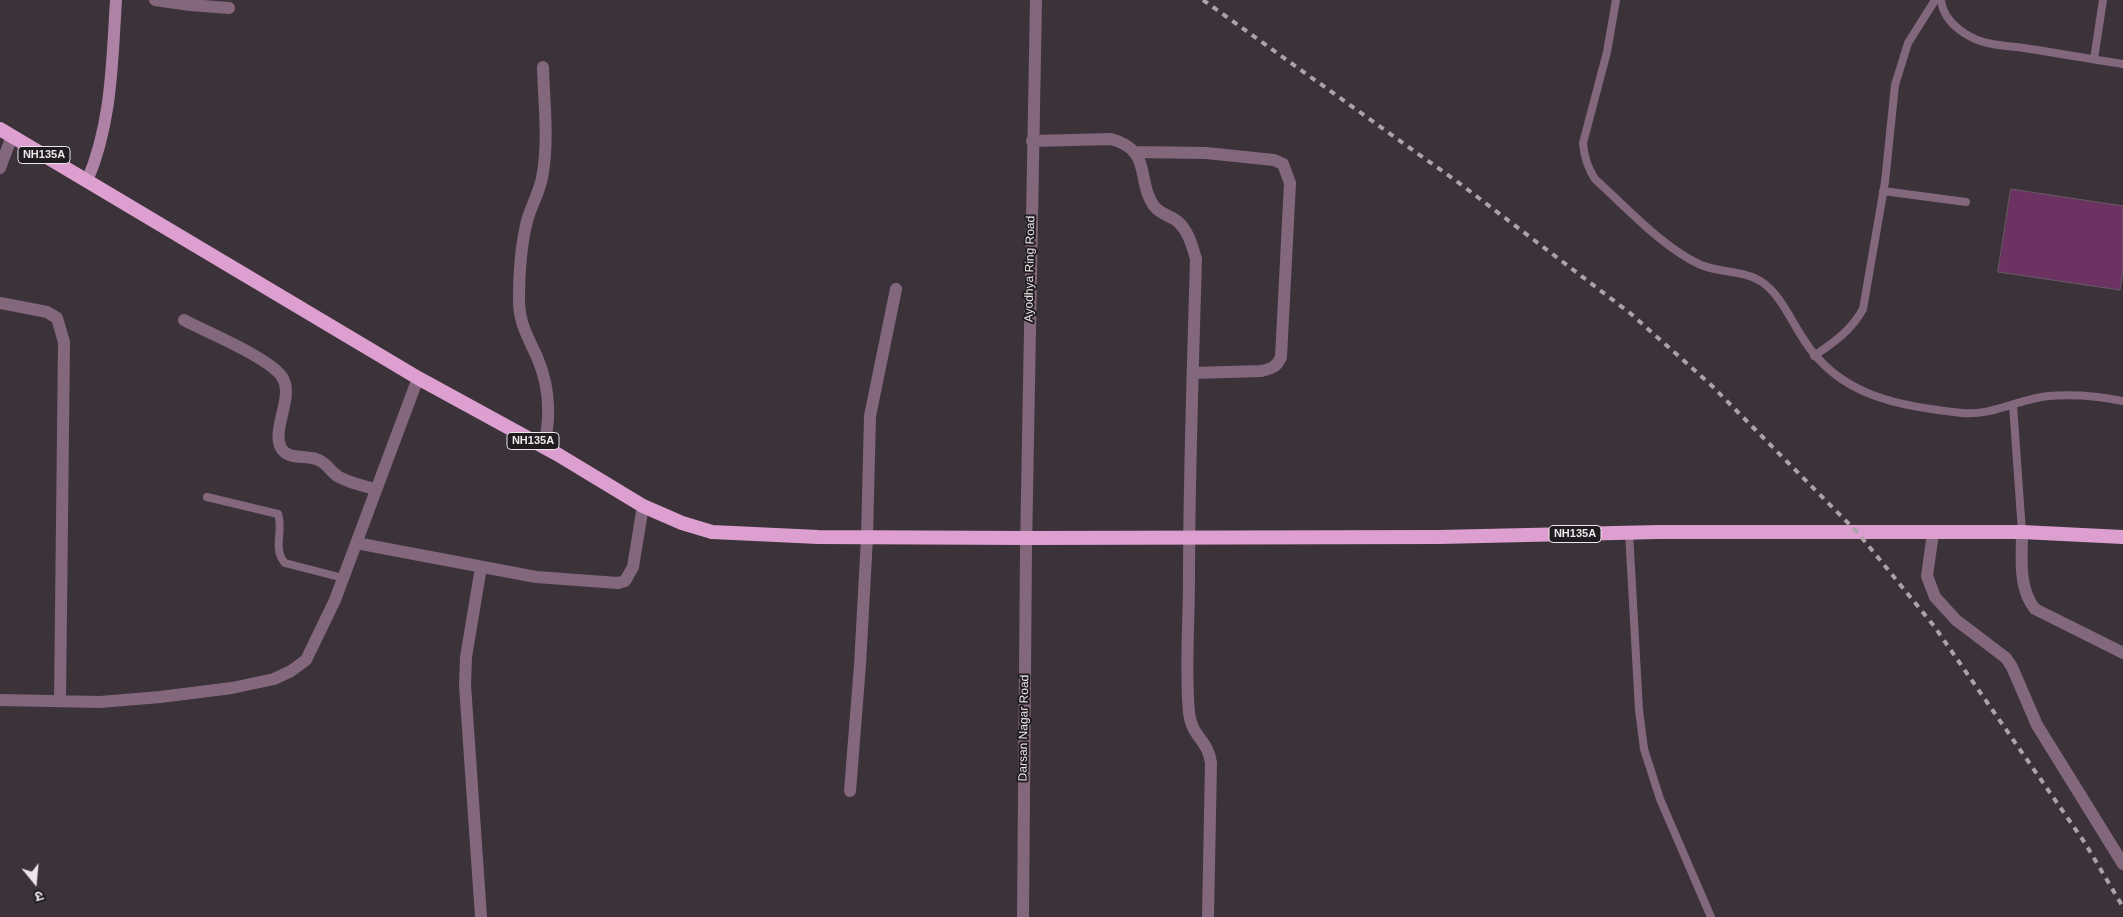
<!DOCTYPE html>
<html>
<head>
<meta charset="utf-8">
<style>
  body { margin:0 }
  #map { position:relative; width:2123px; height:917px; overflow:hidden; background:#3c333a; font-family:Arial,"Noto Sans Devanagari",sans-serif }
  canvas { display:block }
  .north { position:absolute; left:10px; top:857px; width:50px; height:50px; -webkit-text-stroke:4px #201c1f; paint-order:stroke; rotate:163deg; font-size:14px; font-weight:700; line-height:20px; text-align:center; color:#ece6eb }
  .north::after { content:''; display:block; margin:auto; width:18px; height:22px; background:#ece6eb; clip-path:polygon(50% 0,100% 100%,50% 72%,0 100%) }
</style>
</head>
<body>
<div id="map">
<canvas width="2123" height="917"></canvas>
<div class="north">उ</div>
</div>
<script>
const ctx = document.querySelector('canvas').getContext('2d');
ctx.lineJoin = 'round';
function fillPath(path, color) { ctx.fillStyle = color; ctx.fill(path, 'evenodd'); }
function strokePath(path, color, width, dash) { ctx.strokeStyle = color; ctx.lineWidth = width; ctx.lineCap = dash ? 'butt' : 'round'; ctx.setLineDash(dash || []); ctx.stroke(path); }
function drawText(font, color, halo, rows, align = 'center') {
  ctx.font = font + ' Arial,sans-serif'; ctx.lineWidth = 4; ctx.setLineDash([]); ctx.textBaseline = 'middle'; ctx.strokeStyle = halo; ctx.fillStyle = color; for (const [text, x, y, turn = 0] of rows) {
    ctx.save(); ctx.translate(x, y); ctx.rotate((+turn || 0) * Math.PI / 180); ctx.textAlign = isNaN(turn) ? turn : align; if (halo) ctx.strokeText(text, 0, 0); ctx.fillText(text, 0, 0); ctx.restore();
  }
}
const building = new Path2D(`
  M2011,189L2123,206V270L2120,290L1998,272Z`);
fillPath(building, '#6c3262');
strokePath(building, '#665c64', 1);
strokePath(new Path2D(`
  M1616,0L1607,52L1583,143C1584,157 1587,167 1595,179C1626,207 1663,248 1701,265C1720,273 1744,270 1762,282C1780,294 1792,322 1804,340C1840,397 1900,406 1962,413C1992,416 2019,399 2048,396C2072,394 2099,396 2123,401
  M1941,0C1943,17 1956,29 1971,37C1986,45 2007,46 2024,48C2057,53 2090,59 2123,64
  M2094,59L2103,0
  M1883,191L1966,202
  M1814,356C1834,342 1851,331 1863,309L1885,182L1895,85L1908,43L1935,0
  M2013,405L2022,532
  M207,497L278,514C284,530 272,549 285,563L343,578
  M1629,532L1639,710L1644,749L1660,799L1711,917`), '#83677c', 8);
strokePath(new Path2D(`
  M155,0L190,5L229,8
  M543,67C544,103 549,142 542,178C539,193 531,206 527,221C521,245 519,275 519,300C519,323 528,337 537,357C550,387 551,416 544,446
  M1032,141L1111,139C1153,150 1136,181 1154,206C1160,214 1169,215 1177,221C1188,230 1192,245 1196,259C1193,366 1189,473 1189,580C1189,624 1185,669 1189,713C1192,738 1208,739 1211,763L1208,917
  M1135,152L1206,153L1274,160L1283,164L1290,183L1281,357C1277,367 1271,369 1261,371L1193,373
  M0,168L12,136
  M0,303L47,312L57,318L64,342L60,701
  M184,320C206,332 270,358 282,377C295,396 271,429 281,448C288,460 304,455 316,459C327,462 330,472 339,477C350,483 364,486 375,489
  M2022,532C2022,558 2018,588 2035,609L2123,653
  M1933,533L1927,576L1935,597L1956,620L2006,658L2012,667L2037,725L2123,864
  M356,543L536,577L618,583L625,581L633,567L643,506
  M0,700L100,702L160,697L232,688L274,679L291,671L306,660L335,600L418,378
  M850,791L860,665L867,538L870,416L896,289
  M481,917L465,685L466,657L481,567`), '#83677c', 12);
strokePath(new Path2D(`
  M1023,917L1026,549L1036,0`), '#83677c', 12);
strokePath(new Path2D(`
  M87,181C112,123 112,62 116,0`), '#ad82a4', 12);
strokePath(new Path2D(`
  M0,129L418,378L557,454L643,506L682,523L712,532L818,537L1026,538L1439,537L1659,532H2022L2123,537`), '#dc9fd0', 14);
strokePath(new Path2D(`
  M1203,0L1459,183L1630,313L1710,384L1858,533L1934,626L2085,843L2123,907`), '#aaa3a8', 4, [6, 6]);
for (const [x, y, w] of [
  [44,155,52],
  [533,441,52],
  [1575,534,52]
]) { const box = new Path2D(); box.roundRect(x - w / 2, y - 8.5, w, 17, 4); ctx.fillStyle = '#201c1f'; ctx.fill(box); strokePath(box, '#ece6eb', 1); }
drawText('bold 11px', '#ece6eb', null, [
  ["NH135A",44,155],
  ["NH135A",533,441],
  ["NH135A",1575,534]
]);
drawText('12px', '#ece6eb', '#201c1f', [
  ["Ayodhya Ring Road",1030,269,-89],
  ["Darsan Nagar Road",1024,728,-89]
]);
</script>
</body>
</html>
